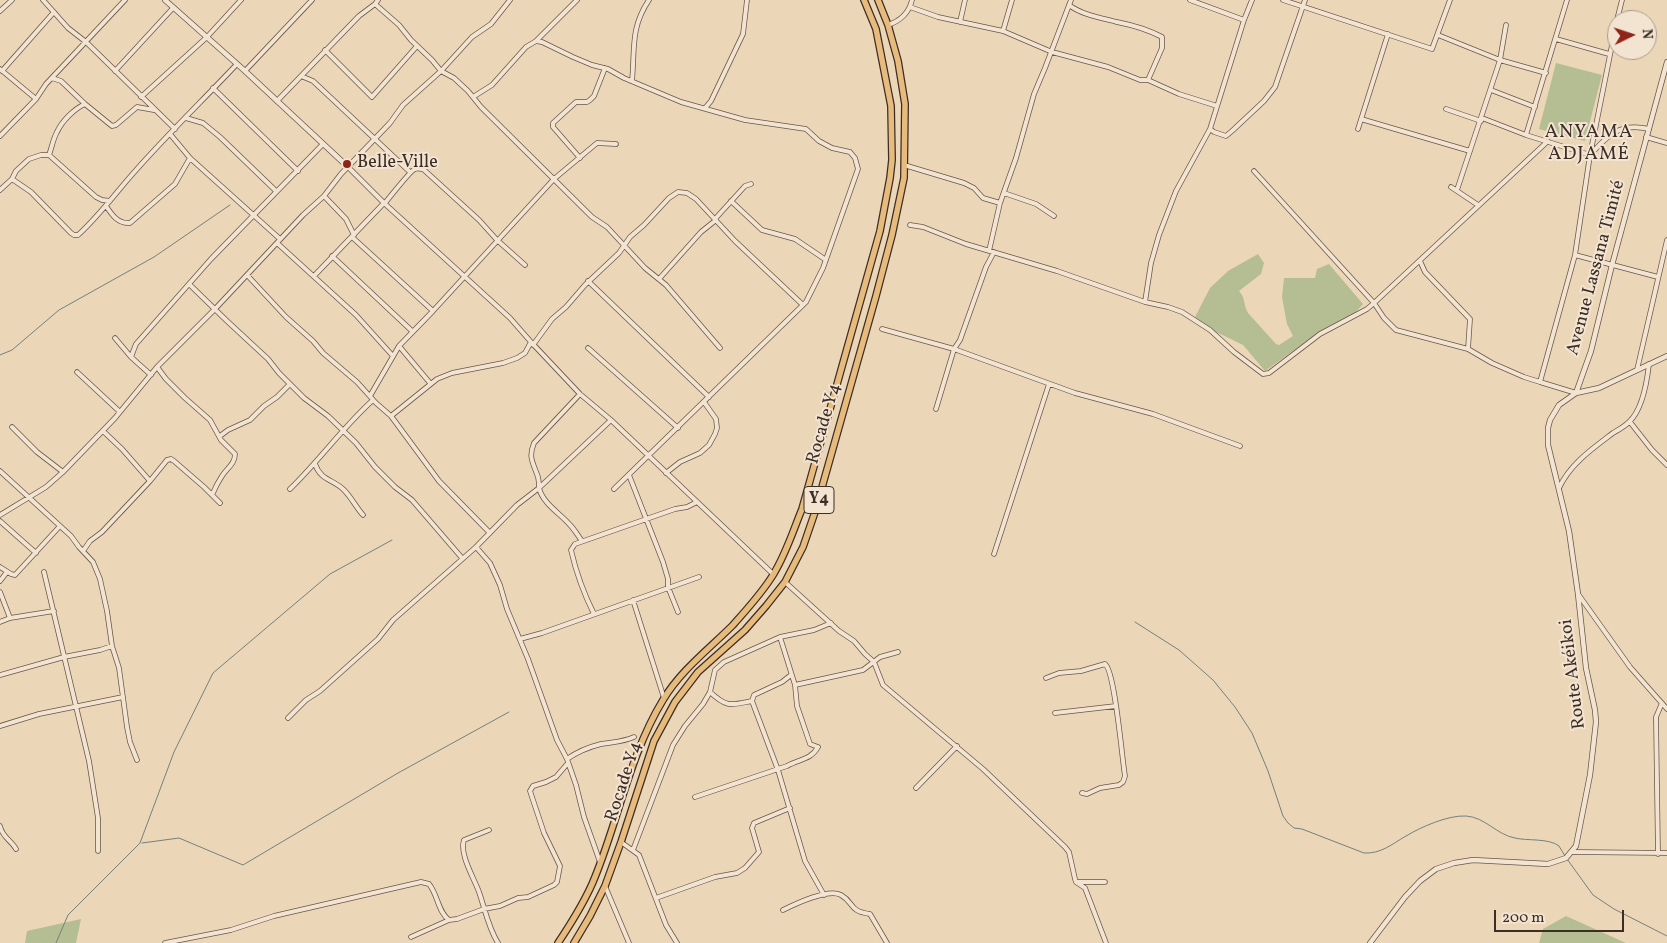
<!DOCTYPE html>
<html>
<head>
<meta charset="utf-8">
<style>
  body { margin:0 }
  #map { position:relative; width:1667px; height:943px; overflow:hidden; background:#ecd6b8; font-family:Vollkorn,serif }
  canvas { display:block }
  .north { position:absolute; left:1607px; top:10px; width:50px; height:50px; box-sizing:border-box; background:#f3e4d1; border:1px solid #aa9b8d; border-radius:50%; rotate:86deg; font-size:14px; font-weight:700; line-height:20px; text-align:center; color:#3c2d27 }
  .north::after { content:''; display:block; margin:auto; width:18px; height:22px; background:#8f2418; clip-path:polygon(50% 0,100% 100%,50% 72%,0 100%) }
  .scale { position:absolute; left:1494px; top:910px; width:130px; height:22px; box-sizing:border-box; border:2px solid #3c2d27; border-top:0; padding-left:6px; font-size:15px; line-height:18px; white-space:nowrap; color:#3c2d27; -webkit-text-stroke:4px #f3e4d1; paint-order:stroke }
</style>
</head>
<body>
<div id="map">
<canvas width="1667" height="943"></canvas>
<div class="north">N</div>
<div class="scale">200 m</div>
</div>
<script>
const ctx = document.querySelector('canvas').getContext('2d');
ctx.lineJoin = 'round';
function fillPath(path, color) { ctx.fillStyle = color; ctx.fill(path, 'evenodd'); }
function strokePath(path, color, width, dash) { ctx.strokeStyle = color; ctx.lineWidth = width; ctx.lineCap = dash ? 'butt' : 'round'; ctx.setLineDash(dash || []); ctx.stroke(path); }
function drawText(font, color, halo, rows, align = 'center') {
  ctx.font = font + ' Vollkorn,serif'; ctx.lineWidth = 4; ctx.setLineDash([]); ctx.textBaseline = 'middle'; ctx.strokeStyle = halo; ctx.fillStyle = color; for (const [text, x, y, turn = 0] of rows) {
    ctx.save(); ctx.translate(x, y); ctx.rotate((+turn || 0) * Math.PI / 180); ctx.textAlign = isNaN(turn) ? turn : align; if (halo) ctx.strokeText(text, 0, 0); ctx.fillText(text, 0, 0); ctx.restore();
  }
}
fillPath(new Path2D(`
  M1556,63L1602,75L1585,141L1539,129Z
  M1258,254L1264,263L1261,274L1239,291C1246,299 1243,304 1248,313L1276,344L1279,345L1293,336L1287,324L1282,297L1284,278H1315L1317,269L1329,264L1363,304L1355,313L1318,333L1265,371L1243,345L1210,329L1195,317L1210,288L1228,271Z
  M1566,916L1626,943H1539L1543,929Z
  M81,919L76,943H25L27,931Z`), '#b4be92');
strokePath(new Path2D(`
  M0,355L12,350L59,310L154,257L230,205
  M1135,622L1179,650L1213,680L1235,707L1252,733L1268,771L1283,816L1288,823L1294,828L1302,829L1364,853C1381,854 1392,844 1406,836C1421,827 1448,815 1466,816C1485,817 1497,835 1515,838C1527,841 1549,838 1559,846C1561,849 1563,853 1565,856
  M142,843L179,838L243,865L398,773L509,712
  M1567,859L1593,895L1614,909L1667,936
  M56,943L68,915L140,843L174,752L213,673L330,574L392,540`), '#74807c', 1);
const minor = new Path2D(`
  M43,0L68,28L86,42L175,129
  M1190,0L1244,20
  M1283,0L1432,49L1450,0
  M375,4L399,25L411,40L432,60L441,71L454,78L468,91L481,107L592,217L607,227L645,268L666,285L720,348
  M1069,5C1082,15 1102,18 1117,22C1132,25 1149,30 1162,37V48L1148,80
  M910,7L938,17L1003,31L1052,52L1108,67L1140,80H1148L1179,94L1217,106
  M0,11L12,0
  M1617,20L1622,0
  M960,22L965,0
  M888,25C900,21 909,13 912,0
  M1003,31L1012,0
  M1438,35L1500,60L1546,73
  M1556,39L1609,54
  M536,41L542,42L573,57L592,65L608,69L624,78L681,102L745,120L806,129L819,141L832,148L850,152L855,158L858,169L823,268L806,302L614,489
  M325,50L372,97L417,46
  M0,69L36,99L46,84L125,0
  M2,71L54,12
  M115,71L173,8
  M245,71L312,0
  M301,76L313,81L410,172
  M52,78L61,81L85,104L112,126L116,125L137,107L154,110
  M632,81C635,50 630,28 649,0
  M213,88L298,171
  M1491,90L1535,107
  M141,97L207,37L241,0
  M473,97L492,85L526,47L536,41L577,0
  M277,101L359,16L375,4L378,0
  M705,108L711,101L743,34L747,0
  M1446,109L1481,121
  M186,118L203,123L220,137L276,191
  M1482,118L1526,135L1590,155C1608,135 1620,122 1649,129
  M1361,119L1470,151
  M1210,129L1214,132L1226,136L1232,131L1264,101L1275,87L1305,0
  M1358,129L1388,34
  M170,134L190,158L280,239
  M1526,135L1567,0
  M0,136L36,99
  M1646,137L1667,143
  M49,155C52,147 53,139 57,132C62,121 74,109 85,104
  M580,158L553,127V123L576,102H587L590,100L594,96L605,68
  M904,165L964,183L974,188L983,198L1000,203
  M348,167L384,203L510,318L531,342L580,394L611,420L773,574
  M1254,171L1374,303L1384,318L1396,330L1468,349L1492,363L1524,377L1540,382
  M12,179L31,192L71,233L74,235H78C100,215 117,191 137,169C169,133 204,99 237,64
  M1451,187L1478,205
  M0,190L12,179L16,171L29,159L41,155H49L96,197L102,200L110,201
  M1457,190L1500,60L1506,25
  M1004,193L1036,204L1054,216
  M324,196L346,219L354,235
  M731,201L762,230L795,239L826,260
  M385,203C390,197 410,171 415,169C418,168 420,169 423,169L479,220L497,240L525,265
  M106,206C112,215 118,224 130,223L175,184L190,158
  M715,219L745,186L751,184
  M910,225L923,227L966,244L1057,271L1145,302L1168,307L1182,312L1210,330L1234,352L1263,374L1269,373L1320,334L1367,309L1374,303L1548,141
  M352,237L433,311
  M277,243L356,315L392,355
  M989,251L1000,203L1016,158L1034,94L1045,68L1071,0
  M1575,255L1658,277
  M332,256L412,331
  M1420,261L1425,272L1470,319L1468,349
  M247,275L286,317L313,341L323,353L357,382L376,403L391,416L439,481L490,533
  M314,276L384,203
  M659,279L701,232L716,220
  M588,281L709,397
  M189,284L227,321L268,359L279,373L304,398L328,416L356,443L375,467L395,487L412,500L462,558
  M1145,302L1151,263L1159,235L1176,191L1210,129L1244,20L1252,0
  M882,329L954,349L1075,393L1153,414L1240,446
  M115,338L131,357L151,375
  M533,345L552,319L566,307L585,285L619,253L630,237L644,225L669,198L678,192L687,193L696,199L735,241L803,305
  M399,346L430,383
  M588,348L678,428
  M131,357L136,344L211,259L323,144
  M157,367L166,379L185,398L210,420L221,440L235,454C235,464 227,468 222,476C218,482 215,488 212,495
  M1637,370L1667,240
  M77,372L120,412
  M1576,393L1540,382L1575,255L1590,155L1617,20
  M580,394L534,443C528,458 533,462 538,477C539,481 539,485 539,488C543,504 561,514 570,525C575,530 578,536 582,541
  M370,396L399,346L433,311L554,179L597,143L616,144
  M936,409L954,349L960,340L986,267L994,252
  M391,416L437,379L452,373L503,363L517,358L525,353L531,342
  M1630,422L1652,450L1667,465
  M12,427L37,452L63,472
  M103,431L122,449L150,481
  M220,436L228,430L250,420L264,406L277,397L290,384
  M315,464C321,481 333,479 344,490C351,497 356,507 363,515
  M0,471L71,536L79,547L93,562L100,579L107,611L112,646L119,668L127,727L130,742L137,760
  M666,473L680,462L700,453L709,445L715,434L717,428L716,419L704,402
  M629,475L663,562L668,579V587L678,612
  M1559,488C1570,464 1592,449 1613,433C1618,430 1624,427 1629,422C1642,410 1647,382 1649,364
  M290,489C319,461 343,427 373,400
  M0,515L46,487L63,472L115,418L157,367L215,309L303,215L324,196L341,174L390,123L403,105L441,71L472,37L491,24L510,0
  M0,521L36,553
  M476,547L490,563L500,585L507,609L528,659L557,740L567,759L576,785L584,817L600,862
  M83,551L90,541L102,532L150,481L167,460L171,459L174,461L204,487L220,503
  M994,554L1049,384
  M0,567L11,574L15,575L60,526
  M44,572L89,761L98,818V851
  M0,581L7,572
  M785,582L839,631L854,641L865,654L874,662L883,685L983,769L1065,847L1069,852L1075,879L1076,882L1085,888L1106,943
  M0,592L10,618
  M1578,594L1630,667L1667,709
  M633,600L664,698
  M594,614C584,594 576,572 571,550L575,544L675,509L687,507L697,502
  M0,622L10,618L54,611
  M520,639L542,633L699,577
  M0,675L64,657L100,650L112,646
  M1046,678L1059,673L1081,671L1105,664C1115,671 1122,759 1125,776L1123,782L1119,785L1100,788L1087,794L1082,793
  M795,685L863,670L880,657L898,652
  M710,692L715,670L724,662L780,637L814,630L831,623
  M752,701L778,770L805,861L824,895
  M1055,713L1116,706
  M288,718L306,700L320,691L378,639L393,620L476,547L517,505L539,488L611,420
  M0,726L39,714L123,697
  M567,759C577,752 589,747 601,744C613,742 623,742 634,737
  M916,788L957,746
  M695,797L787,766C799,759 811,760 818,747L810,744L809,741L797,706L795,685L780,637
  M0,826C2,837 11,840 16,849
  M489,830L464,840C459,854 474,878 479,892C485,909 488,927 498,943
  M621,842L639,855L666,925L677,943
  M633,850L673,745L685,726L703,704L710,692C727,708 731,705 752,701L754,695L782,682L791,675
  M1573,852L1667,853
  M1658,854L1656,717L1662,703
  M1078,882H1105
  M605,886L629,943
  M656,898L715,877L737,873L745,868L759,852L752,828L754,823L790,808
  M783,910C795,904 829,888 841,895C855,903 848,911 870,914L887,943
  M411,937L449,920
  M165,943L231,930L274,916L421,882L429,884C438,895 438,912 449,920L457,919L484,909L500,906L518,898L528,897L554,885L557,882L560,866L544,833L530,791L533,786L546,782L556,777L568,763`);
const tertiary = new Path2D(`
  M165,0L245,71L348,167
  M1576,393L1591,351L1612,265L1667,62
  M1370,943L1405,897L1420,881L1436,869L1454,863L1473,860L1548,864L1566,858L1576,846L1590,775L1596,722L1595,710L1586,668L1578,594L1569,531L1548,445V428L1550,420L1559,405L1576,393L1599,388L1667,356`);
const trunk = new Path2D(`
  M558,943C572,922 586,900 595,877C619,818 630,754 663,700C681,670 709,649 733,625C747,609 762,593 773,575C786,554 793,531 802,509L880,231L890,178L892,160L891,106L876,29L864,0
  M574,943L590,916L605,886L621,842L654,741L675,702L698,672L745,630L766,606L785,582L803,547L815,512L876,296L892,235L904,178L905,104L898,61L888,25L878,0`);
strokePath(minor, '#68574b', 5.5);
strokePath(tertiary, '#68574b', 6);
strokePath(trunk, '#3c2d27', 8);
strokePath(minor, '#f3e4d1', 4);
strokePath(tertiary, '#f3e4d1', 4.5);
strokePath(trunk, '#e6bb7c', 5.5);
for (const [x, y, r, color] of [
  [347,164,5,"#8f2418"]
]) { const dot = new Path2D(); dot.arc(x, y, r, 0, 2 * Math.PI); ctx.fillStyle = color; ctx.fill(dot); strokePath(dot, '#f3e4d1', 2); }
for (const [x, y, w] of [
  [819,500,30]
]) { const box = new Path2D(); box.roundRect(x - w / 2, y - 13.5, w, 27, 4); ctx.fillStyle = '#f3e4d1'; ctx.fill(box); strokePath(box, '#3c2d27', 1); }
drawText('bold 16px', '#3c2d27', null, [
  ["Y4",819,500]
]);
drawText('18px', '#3c2d27', '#f3e4d1', [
  ["Belle-Ville",357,164]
], 'left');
drawText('18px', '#3c2d27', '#f3e4d1', [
  ["Avenue Lassana Timité",1597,268,-75],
  ["Rocade Y4",825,424,-74],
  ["Route Akéikoi",1574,674,-97],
  ["Rocade Y4",625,782,-72]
]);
ctx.letterSpacing = '1px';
drawText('19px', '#3c2d27', '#f3e4d1', [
  ["ANYAMA",1589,134],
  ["ADJAMÉ",1589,156]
]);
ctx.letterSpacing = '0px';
</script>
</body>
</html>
